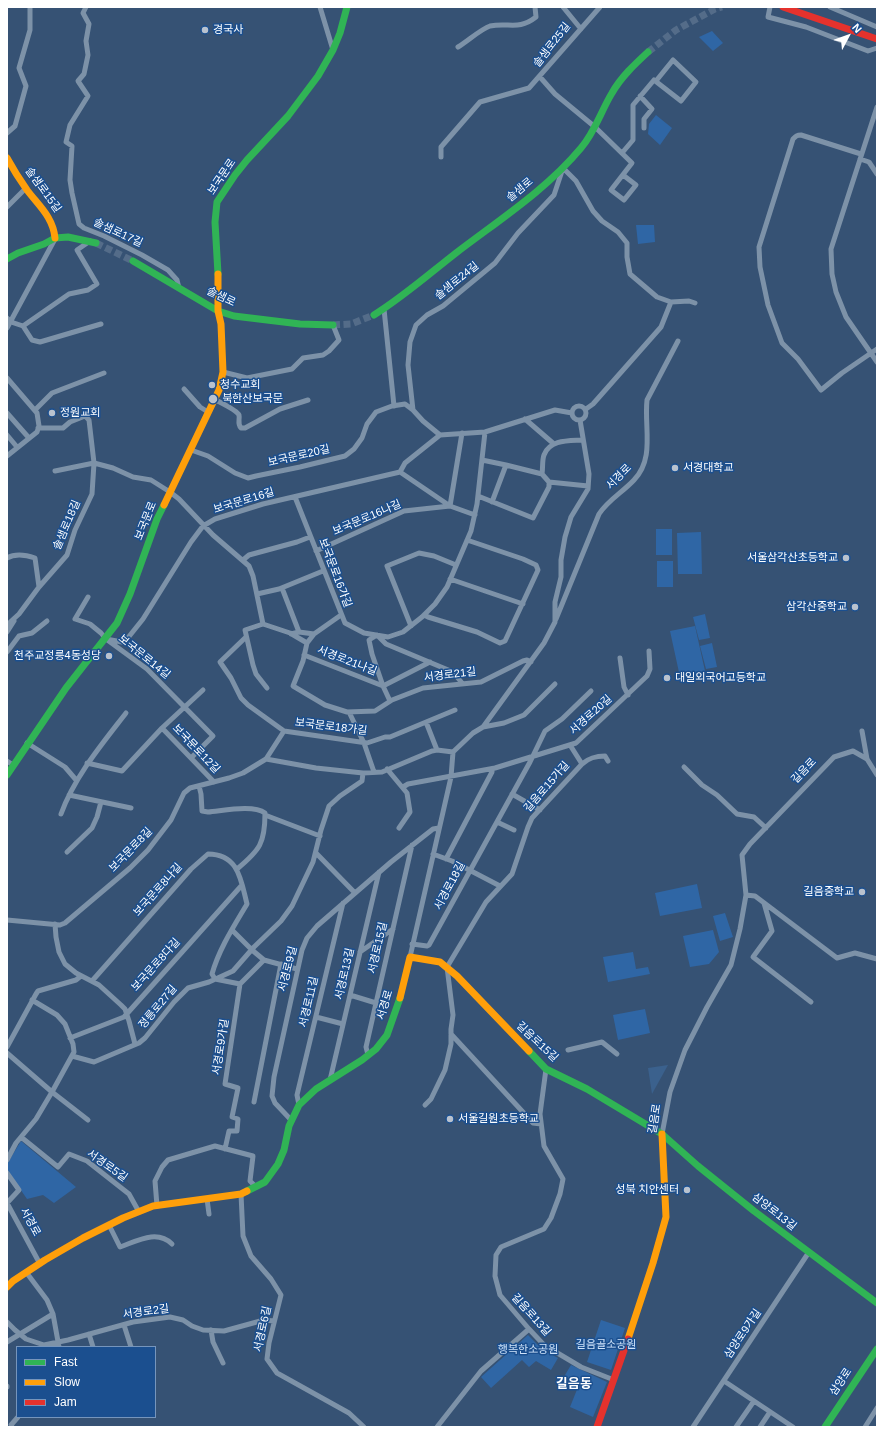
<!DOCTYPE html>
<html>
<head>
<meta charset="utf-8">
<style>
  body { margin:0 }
  #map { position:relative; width:884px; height:1434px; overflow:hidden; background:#365274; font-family:Helvetica,sans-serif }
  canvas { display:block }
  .frame { position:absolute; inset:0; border:8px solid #fff; pointer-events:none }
  .legend { position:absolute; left:16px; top:1346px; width:140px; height:72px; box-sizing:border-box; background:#1b4f8f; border:1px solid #7695bc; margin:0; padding:5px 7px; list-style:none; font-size:12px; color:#fff }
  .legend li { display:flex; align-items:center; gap:8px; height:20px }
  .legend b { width:20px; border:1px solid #7695bc }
  .north { position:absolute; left:828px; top:16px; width:40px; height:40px; -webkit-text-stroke:3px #1b4f8f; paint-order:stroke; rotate:49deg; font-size:11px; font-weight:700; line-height:16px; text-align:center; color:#fff }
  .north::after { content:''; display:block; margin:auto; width:14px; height:18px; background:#fff; clip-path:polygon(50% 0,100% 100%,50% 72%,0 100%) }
</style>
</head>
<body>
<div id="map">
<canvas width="884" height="1434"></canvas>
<div class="frame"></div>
<ul class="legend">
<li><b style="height:5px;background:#30b455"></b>Fast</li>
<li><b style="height:5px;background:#ff9f0a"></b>Slow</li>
<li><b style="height:5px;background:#e5322d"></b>Jam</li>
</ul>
<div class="north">N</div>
</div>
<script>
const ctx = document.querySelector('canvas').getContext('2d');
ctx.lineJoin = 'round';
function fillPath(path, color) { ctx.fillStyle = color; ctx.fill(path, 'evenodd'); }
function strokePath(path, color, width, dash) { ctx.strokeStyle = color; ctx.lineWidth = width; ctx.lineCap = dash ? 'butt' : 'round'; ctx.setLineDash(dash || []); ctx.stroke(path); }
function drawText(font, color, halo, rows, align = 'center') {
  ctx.font = font + ' Helvetica,"Noto Sans KR",sans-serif'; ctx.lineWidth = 3; ctx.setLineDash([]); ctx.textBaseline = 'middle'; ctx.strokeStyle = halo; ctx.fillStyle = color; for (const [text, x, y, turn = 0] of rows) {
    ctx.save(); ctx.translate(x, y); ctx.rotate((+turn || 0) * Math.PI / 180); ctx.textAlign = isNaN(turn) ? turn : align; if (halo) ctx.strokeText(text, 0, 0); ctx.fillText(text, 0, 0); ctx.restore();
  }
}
fillPath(new Path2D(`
  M712,31L723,43L713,51L699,37Z
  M656,115L672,128L660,145L648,134L649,124Z
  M636,225H654L655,242L638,244Z
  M656,529H672V555H656Z
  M701,532L702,574H678L677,533Z
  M657,561H673V587H657Z
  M705,614L710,638L699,640L693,617Z
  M695,626L705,671L680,677L670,631Z
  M712,643L717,667L706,669L700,646Z
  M697,884L702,908L660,916L655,893Z
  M725,913L733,937L720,941L713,916Z
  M713,930L719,952L709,964L690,967L683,936Z
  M633,952L636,969L648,967L650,974L608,982L603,957Z
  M645,1009L650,1033L618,1040L613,1015Z
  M21,1141L76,1187L54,1203L43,1195L27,1199L7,1170V1164Z
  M601,1320L625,1328L611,1370L587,1362Z
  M528,1335L543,1350L558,1358L551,1370L536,1361L529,1367L522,1360L491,1388L481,1377Z
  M571,1365L607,1382L593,1417L570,1407L578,1387L565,1375Z`), '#2f66a5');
fillPath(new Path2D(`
  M668,1065L652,1094L648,1068Z`), '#3b618d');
strokePath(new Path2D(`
  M648,52L676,30L715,9L722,7
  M96,243L133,261
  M333,325L351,324L374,315`), '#546c89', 7, [7, 3.5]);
strokePath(new Path2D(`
  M86,7L83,13L89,24L86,41L88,55L84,74L78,81L88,96L70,125L66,142L72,146L70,180L72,193L79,224L84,228L104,236L142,255L168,270L177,280L179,288
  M320,7L333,50
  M563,7L581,29
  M770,7L768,17L806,27L868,51L877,48
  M830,7L877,27
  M458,47C468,41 481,29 490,26C509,22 518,31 536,17L535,7
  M540,77L555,94L595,127L632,163L611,190L624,200L636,185L623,175
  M640,96L652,109L644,119V128
  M877,107L831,249L832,274L836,292L846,317L877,362
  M7,133L15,126L26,86L19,68L30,30V7
  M622,153L633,140V105L654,80L681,101L696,82L673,60L656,81
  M861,154L801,135C797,135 796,136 793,139L759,247L760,267L768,305L782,343L798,359L821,390L842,373L877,349
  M441,157V147L480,102L529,88L600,7
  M860,159L869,162L877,174
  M7,207L26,188
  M671,302L689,301L695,303
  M384,309L394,406
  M7,318L11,322L23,326
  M23,326L69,294L88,290L97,284L77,250L90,241
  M23,326L32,340L40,342L101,324
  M7,328L55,239
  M223,372L247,378L292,369L303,358L323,355L329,351L339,340L333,325
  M7,378L37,413L39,426L37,432L7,456
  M184,389L200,407L208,412
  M214,399C219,402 237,410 239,415C240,420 237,423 241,428H245L280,409L308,400
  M572 413a7 7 0 1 1 14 0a7 7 0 1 1-14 0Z
  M35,410L52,393L104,373
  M7,413L29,438
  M525,419L554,444
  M38,428H63L70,422L85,416L89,420L94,463L92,494L75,530L67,555L39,587
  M7,435L17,447
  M440,435L423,421L413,410L408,365L410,342L416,325L427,315L443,306L495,263L518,233L554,195L563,168L576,181L593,211L602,221L618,232L627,243V257L630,274L657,297L671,302L661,327L593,404L586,409
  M191,450L208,456L235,473L248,478L256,476L300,467L345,456L354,449L362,438L367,424L376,412L392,406L405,404L413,410
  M482,460L506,465
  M55,471L94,463L113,468L133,477L151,480L170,492L179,499L213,535L249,566L253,576L263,624
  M400,472L405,463L440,435L485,432L555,410L572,413
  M542,474C543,468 542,460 544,455C550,439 570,441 583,440
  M549,482L588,486
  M478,496L533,518L549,487V482L542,474L506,465L492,502
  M295,497L345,623L364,633L388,637L403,632L422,617L435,604L447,587L471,531L477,504L485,432
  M316,551L404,511L450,506L462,433
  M7,558C16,553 26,555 35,558L39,587L19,614L7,625
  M243,560L249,555L297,542L310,537
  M450,579L523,604
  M282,588L299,632
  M257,594L279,589L323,571
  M88,597L75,619L90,624L101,633L106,639L147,669L213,736L191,758
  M424,615L428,617L477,632L500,643L505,641L538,570L536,565L523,559L467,540
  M556,619L599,514C608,500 623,492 634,480C655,458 644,428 647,400L678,341
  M411,626L387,566L419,553L434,556L456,565
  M7,632L14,621
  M291,634L299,632L314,634L341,615
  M314,634L307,643L303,661L293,686L325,705L347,712L375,711L392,700L423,688L481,682L523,661L527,660L531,662
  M246,637L220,662L231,678L241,698L248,705L284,731L367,743L385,737H390L455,710
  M106,639L122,642L127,639L143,619L191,542L203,526L215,519L263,504L400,472L450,506L475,515
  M7,652L19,636L32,633L47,621
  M304,655L383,686L390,701
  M620,658L624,687L628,695
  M430,662L383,686L372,654L369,640L377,635L386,644L453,672L462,683
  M267,688L256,674L253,665L245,630L263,624L290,633L307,643
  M349,712L364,743L374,772
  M426,722L437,750
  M483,727L504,723L524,715L555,684
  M162,728L214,782
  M862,731L867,759L877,775
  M27,743L65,767L77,781
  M266,759L284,731
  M7,761L13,765
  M87,763L122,771L162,728L203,690
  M582,764C589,758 595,756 605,756L608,761
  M684,767L702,785L717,795L737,814L754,817L766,828
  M387,769L407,793L410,812L399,828
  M199,786L201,794L202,811L208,812C222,811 253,804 265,813C265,843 260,850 237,869
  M403,787L408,784L495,768L576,743L647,676L650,669L649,651
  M512,794L540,810
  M69,795L131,808
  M61,814C75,776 102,744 126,713
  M265,815L320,836
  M497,822L514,830
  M67,852L92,828L97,817L101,802
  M316,853L355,893
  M433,854L452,861L500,886
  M446,859L492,772V769
  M746,895L755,896L837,958L855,953L877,959
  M764,903L772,931L753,957L811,1002
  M7,920L60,925L65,923L130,868L148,850L171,820L184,793L190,788L229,778L243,773L266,759L316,768L363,773L382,772L432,751L437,750L453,752
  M55,924L56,937L59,952L65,964L76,973L99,985L121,1005L125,1009L129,1021L135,1044
  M232,930L252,950L264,960L297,969
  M412,944L427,946L429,945L530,762L545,731L562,719L591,691
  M360,952L393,929
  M410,957L451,777L453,752L473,733L483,727L544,643L555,622V602L561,577V560L565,537L571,517L588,489L589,474L580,420
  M92,981L191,869L208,854C239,854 241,881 247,904C234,926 219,949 212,974L215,979L240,984
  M350,995L376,1003
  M316,1017L343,1024
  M451,1034L533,1123L541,1124
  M70,1038L124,1017L242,885
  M7,1047L36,994L38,991L76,980L81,976
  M568,1050L602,1042L617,1054
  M7,1053L52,1092L88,1120
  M368,1055L366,1047L412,845
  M72,1056L94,1062L139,1043L145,1038L174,1002L188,988L209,982L233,971L254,947L281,921L292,906L313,862L321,830L329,806L340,796L362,781L363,773
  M546,1069L540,1114L544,1146L563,1179L560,1194L551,1218L544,1229L501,1247L496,1255L495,1276L500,1295L529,1329L544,1345L581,1367L614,1380
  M330,1080L379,872
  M254,1102L281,964
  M299,1105L297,1095L343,903
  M425,1105L431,1099L445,1070L451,1044V1029L453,1015L447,967L486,902L512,874L528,827L532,818L582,764L570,745
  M292,1121L275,1103L272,1096L274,1077L302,950L307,938L317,926L391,862L433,829L439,828
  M662,1134L670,1092L685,1050L707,1007L731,965L740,929L746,895L742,855L750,844L834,757L853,751L867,759
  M21,1137L58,1167L69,1154L87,1161L129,1194L139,1212
  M225,1149L229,1131H237L238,1119L232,1117L238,1088L225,1084L240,984L264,960
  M7,1160L16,1143L36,1119L52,1092L74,1052L73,1044L65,1024L57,1015L32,1000
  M7,1173L19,1190L7,1203L40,1264
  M241,1194L243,1236L251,1256L271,1279L281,1295L269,1343L267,1359L277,1373L349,1413L364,1427
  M207,1199L209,1214
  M157,1206L155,1181L162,1167L168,1160L215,1146L253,1156L250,1181L256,1187
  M109,1225L120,1247C137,1241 157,1229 172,1244
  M26,1272L47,1300L53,1314L59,1347
  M7,1322L15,1330L26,1339L44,1345L68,1340L133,1322L170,1317L183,1320L192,1326L203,1330L224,1331L264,1320L274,1321
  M124,1325L131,1347
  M211,1330L213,1342L223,1363
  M89,1334L93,1347
  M7,1342L53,1314
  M724,1381L793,1427
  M7,1386V1387
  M12,1427L11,1425L18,1417
  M437,1427L481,1371L529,1329
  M693,1427L809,1252
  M736,1427L754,1401
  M760,1427L770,1412
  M865,1427L877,1408`), '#7d92a8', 5);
strokePath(new Path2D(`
  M7,259L18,253L44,244L55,238L68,237L96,243
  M133,261L218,311L234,316L300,324L333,325
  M218,274L215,222L217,202L235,175L247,160L288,116L318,76L333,50L340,33L347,7
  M374,315C403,297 429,274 456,253C499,220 546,190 581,148C595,132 601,111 612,93C621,77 635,64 648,52
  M7,775L66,688L117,623L130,594L157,519L164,505
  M529,1051L546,1069L587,1089L662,1134L698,1166L754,1211L877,1303
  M247,1191L265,1182L278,1164L284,1150L289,1126L299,1105L316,1089L362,1060L376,1049L387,1035L400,998
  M825,1427L877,1349`), '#30b455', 7);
strokePath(new Path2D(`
  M7,158C13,169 20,180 27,190C39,206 53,217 55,238
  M164,505L219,390L223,372L221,324L218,311V274
  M400,998L410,957L440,962L457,976L529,1051
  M7,1287L13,1281L45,1260L83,1238L123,1218L153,1206L241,1194L247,1191
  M628,1339L653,1263L666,1217L662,1134`), '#ff9f0a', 7);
strokePath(new Path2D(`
  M783,7L877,39
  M597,1427L628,1339`), '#e5322d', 7);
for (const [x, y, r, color] of [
  [205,30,4,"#b9c2ce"],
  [212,385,4,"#b9c2ce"],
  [213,399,5,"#b9c2ce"],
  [52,413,4,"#b9c2ce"],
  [675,468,4,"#b9c2ce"],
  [846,558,4,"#b9c2ce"],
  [855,607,4,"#b9c2ce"],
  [109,656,4,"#b9c2ce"],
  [667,678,4,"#b9c2ce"],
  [862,892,4,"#b9c2ce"],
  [450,1119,4,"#b9c2ce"],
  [687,1190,4,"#b9c2ce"]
]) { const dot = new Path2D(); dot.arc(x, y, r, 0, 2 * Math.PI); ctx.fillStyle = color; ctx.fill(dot); strokePath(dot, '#1b4f8f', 1.5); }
drawText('11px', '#fff', '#1b4f8f', [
  ["경국사",213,30],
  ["청수교회",220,385],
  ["북한산보국문",222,399],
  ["정원교회",60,413],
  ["서경대학교",683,468],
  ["서울삼각산초등학교",838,558,"right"],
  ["삼각산중학교",847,607,"right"],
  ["천주교정릉4동성당",101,656,"right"],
  ["대일외국어고등학교",675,678],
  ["길음중학교",854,892,"right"],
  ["서울길원초등학교",458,1119],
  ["성북 치안센터",679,1190,"right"]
], 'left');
drawText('11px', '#fff', '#1b4f8f', [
  ["솔샘로25길",552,45,-52],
  ["보국문로",222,177,-56],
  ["솔샘로15길",43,190,54],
  ["솔샘로",520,190,-40],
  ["솔샘로17길",118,233,25],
  ["솔샘로24길",457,281,-39],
  ["솔샘로",221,297,25],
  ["보국문로20길",299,456,-13],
  ["서경로",619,477,-45],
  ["보국문로16길",244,501,-17],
  ["보국문로16나길",367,518,-23],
  ["보국문로",146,521,-68],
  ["솔샘로18길",67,525,-67],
  ["보국문로16가길",335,573,69],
  ["보국문로14길",144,657,39],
  ["서경로21나길",347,661,21],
  ["서경로21길",450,675,-7],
  ["서경로20길",591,715,-42],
  ["보국문로18가길",331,727,7],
  ["보국문로12길",196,749,46],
  ["길음로",804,771,-46],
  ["길음로15가길",547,787,-49],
  ["보국문로8길",131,850,-46],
  ["서경로18길",450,886,-62],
  ["보국문로8나길",158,890,-48],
  ["서경로15길",378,948,-77],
  ["보국문로8다길",156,965,-48],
  ["서경로9길",288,969,-76],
  ["서경로13길",345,974,-77],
  ["서경로11길",309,1002,-77],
  ["서경로",385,1005,-73],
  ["정릉로27길",158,1007,-50],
  ["길음로15길",537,1042,43],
  ["서경로9가길",221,1047,-81],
  ["길음로",655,1119,-81],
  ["서경로5길",107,1166,35],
  ["삼양로13길",774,1212,38],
  ["서경로",30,1222,61],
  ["서경로2길",146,1312,-8],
  ["길음로13길",531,1315,48],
  ["서경로6길",263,1329,-78],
  ["삼양로9가길",743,1334,-56],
  ["삼양로",841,1382,-56]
]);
drawText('11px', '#cfe3fa', '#1b4f8f', [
  ["길음골소공원",606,1345],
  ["행복한소공원",528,1350]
]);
drawText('bold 13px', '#fff', '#1b4f8f', [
  ["길음동",574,1384]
]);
</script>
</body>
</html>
